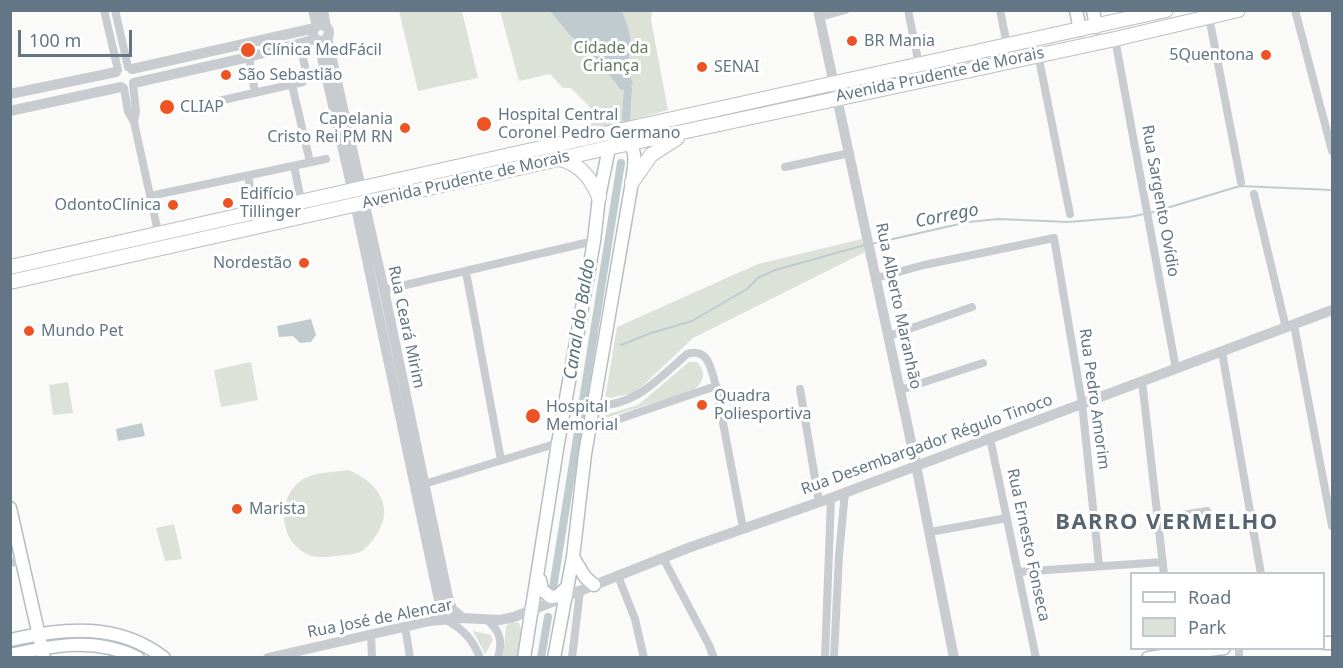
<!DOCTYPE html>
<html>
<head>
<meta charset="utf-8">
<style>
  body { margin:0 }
  #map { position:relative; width:1343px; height:668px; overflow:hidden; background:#fafaf8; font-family:"Noto Sans",sans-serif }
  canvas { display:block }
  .frame { position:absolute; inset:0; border:12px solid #637685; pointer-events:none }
  .legend { position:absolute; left:1130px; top:572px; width:195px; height:78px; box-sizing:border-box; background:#fff; border:2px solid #c1c8ce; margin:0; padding:8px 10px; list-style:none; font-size:18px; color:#637685 }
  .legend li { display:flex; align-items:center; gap:12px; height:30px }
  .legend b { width:30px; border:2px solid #c1c8ce }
  .scale { position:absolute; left:18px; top:30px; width:114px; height:27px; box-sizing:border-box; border:3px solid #637685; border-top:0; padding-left:8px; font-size:18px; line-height:21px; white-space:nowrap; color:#637685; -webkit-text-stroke:4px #fff; paint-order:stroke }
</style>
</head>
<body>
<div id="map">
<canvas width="1343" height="668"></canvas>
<div class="frame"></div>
<ul class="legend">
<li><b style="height:8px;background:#fff"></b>Road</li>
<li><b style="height:16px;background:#dce2d8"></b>Park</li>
</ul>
<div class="scale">100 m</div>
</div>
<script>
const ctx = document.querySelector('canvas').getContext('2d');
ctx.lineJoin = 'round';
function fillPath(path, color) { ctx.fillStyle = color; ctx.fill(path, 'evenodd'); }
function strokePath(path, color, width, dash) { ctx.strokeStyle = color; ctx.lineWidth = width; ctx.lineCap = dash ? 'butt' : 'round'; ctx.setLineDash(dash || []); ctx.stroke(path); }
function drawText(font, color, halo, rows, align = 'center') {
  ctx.font = font + ' "Noto Sans",sans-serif'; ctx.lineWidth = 6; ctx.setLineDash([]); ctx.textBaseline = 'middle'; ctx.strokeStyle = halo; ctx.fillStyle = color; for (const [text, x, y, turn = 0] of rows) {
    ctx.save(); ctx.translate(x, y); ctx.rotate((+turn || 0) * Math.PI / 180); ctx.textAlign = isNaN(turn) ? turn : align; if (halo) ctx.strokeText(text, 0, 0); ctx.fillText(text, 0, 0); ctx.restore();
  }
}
fillPath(new Path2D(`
  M399,11H462L478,78L418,91Z
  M500,11H652L651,20L668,110L628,121L629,125L591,131L589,106L571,88H563L550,74L519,81Z
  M862,239L865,252L693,338L635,393L605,399L617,327L758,264Z
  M251,362L258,400L221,407L214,370Z
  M689,362H697C707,373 704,381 693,391L605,418V415L638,405Z
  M68,382L73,413L53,415L49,385Z
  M348,470C375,480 396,505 377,534C373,540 368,547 362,551C355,555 343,555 335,556C320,558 308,558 297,547C276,528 281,489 307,477C319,472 336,472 348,470Z
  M174,524L182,559L165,561L156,528Z
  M512,622L519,623L521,629L517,657L503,658L506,626Z
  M473,631L491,635L493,640L485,654Z`), '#dce2d8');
fillPath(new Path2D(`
  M550,11H622C625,20 630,30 630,39C631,59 624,63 633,83L628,89L621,90L598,60L571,36Z
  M311,319L316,335L311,342L300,343L293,336L279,337L277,326Z
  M142,423L145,436L118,441L116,429Z`), '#bfcbcf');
strokePath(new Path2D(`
  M1150,213L1240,186L1332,190
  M871,244L968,222L999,219L1068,222L1130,217L1144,214
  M621,345L651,333L692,321L747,289L758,278L775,270L865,245`), '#bfcbcf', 2);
strokePath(new Path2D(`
  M626,118L628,89
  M553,588L621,163
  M541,658L548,617`), '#bfcbcf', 8);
const secondary = new Path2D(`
  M1076,10L1080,30
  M1093,10L1096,27
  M10,508L44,658
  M573,557L585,577L594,585
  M540,580L542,590L551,597L558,596L567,587
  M10,640C64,628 118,622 164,658
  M1324,643H1332
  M10,655C54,645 96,637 138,658
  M524,658L558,443L594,241L599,197L609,148L616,141L638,131
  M554,658L573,557L585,454L632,182C634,166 639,148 624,139
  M1148,658L1224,648`);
const primary = new Path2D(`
  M560,159C580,164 591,178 599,197
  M632,182L651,155L677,138
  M10,267L532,150L1166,10
  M10,282L603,149L1115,39L1238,10`);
strokePath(secondary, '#b7bec3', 15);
strokePath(primary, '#bbbfc3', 16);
strokePath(new Path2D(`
  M104,10L118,70
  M115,10L128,67
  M908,10L919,65
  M1000,10L1007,45
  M1295,10L1332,151
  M820,17L845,10
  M1209,17L1241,182
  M1115,39L1176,369
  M1038,54L1070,214
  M249,57L255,93
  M133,85L136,111L134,122
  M292,85L310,162
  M124,88L128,112L134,122L158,232
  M214,102L303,82L307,76L300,44
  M294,166L301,200
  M785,167L850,153
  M248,176L255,210
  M1254,194L1286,328
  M150,196L326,159
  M466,272L501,460
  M876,278L924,265L1054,238L1082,403L1099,565
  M384,290L594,241
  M1294,325L1332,526
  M889,336L972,307
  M1222,352L1261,574
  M1142,381L1164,574
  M800,389L819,502
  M900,390L983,363
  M594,406C636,406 657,380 687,354C709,347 711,370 716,386L743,528
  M590,429L716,386
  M990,438L1036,658
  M421,485L558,443
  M1158,519L1207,511
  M930,532L1007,518
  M663,558L709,645L714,658
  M10,562L22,563
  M1018,572L1163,562
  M618,576L635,619L644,658
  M444,619C462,628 473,639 480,658
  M486,619C500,630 503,641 498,658
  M405,626L410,658
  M371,634L372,658
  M1239,648V658
  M572,658L580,591
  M825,658L831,498
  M834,658L839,555L845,492`), '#c8ccd0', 8);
strokePath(new Path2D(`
  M313,10L317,26
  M323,10L326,27
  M818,10L916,465L954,658
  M313 33a8 8 0 1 1 16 0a8 8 0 1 1-16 0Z
  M327,37L384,290L448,597L452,609L463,618
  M318,40L352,189L443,619
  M132,69L315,28
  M134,83L249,57L316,39
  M10,94L116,72
  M10,111L121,87
  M268,658L430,621L463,618L500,620L514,617L688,548L831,498L1332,310`), '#c8ccd0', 10);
strokePath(secondary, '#fff', 12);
strokePath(primary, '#fff', 14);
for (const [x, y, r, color] of [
  [852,41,6,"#ee5323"],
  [248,50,8,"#ee5323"],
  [1266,55,6,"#ee5323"],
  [702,67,6,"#ee5323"],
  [226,75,6,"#ee5323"],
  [167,107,8,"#ee5323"],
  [484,124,8,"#ee5323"],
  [405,128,6,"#ee5323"],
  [228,203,6,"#ee5323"],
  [173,205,6,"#ee5323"],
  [304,263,6,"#ee5323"],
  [29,331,6,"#ee5323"],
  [702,405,6,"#ee5323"],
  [533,416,8,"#ee5323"],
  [237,509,6,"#ee5323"]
]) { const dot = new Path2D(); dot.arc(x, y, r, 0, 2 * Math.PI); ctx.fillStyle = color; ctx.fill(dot); strokePath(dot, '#fff', 2); }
drawText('16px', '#637685', '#fff', [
  ["BR Mania",864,41],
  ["Clínica MedFácil",262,50],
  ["5Quentona",1254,55,"right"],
  ["SENAI",714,67],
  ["São Sebastião",238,75],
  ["CLIAP",180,107],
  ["Hospital Central",498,115],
  ["Coronel Pedro Germano",498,133],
  ["Capelania",393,119,"right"],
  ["Cristo Rei PM RN",393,137,"right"],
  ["Edifício",240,194],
  ["Tillinger",240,212],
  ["OdontoClínica",161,205,"right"],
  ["Nordestão",292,263,"right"],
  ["Mundo Pet",41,331],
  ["Quadra",714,396],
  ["Poliesportiva",714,414],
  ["Hospital",546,407],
  ["Memorial",546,425],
  ["Marista",249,509]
], 'left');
drawText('16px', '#677b62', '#fff', [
  ["Cidade da",611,48],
  ["Criança",611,66]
]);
drawText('16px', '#637685', '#fff', [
  ["Avenida Prudente de Morais",940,75,-12],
  ["Avenida Prudente de Morais",466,180,-13],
  ["Rua Sargento Ovídio",1160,201,80],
  ["Rua Alberto Maranhão",898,306,78],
  ["Rua Ceará Mirim",406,327,78],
  ["Rua Pedro Amorim",1094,399,82],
  ["Rua Desembargador Régulo Tinoco",927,445,-20],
  ["Rua Ernesto Fonseca",1028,545,78],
  ["Rua José de Alencar",380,619,-11]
]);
drawText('italic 18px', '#5e757e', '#fff', [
  ["Corrego",947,216,-11],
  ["Canal do Baldo",580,319,-81]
]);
ctx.letterSpacing = '1.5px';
drawText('bold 22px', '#55646f', '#fff', [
  ["BARRO VERMELHO",1167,523]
]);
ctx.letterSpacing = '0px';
</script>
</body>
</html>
